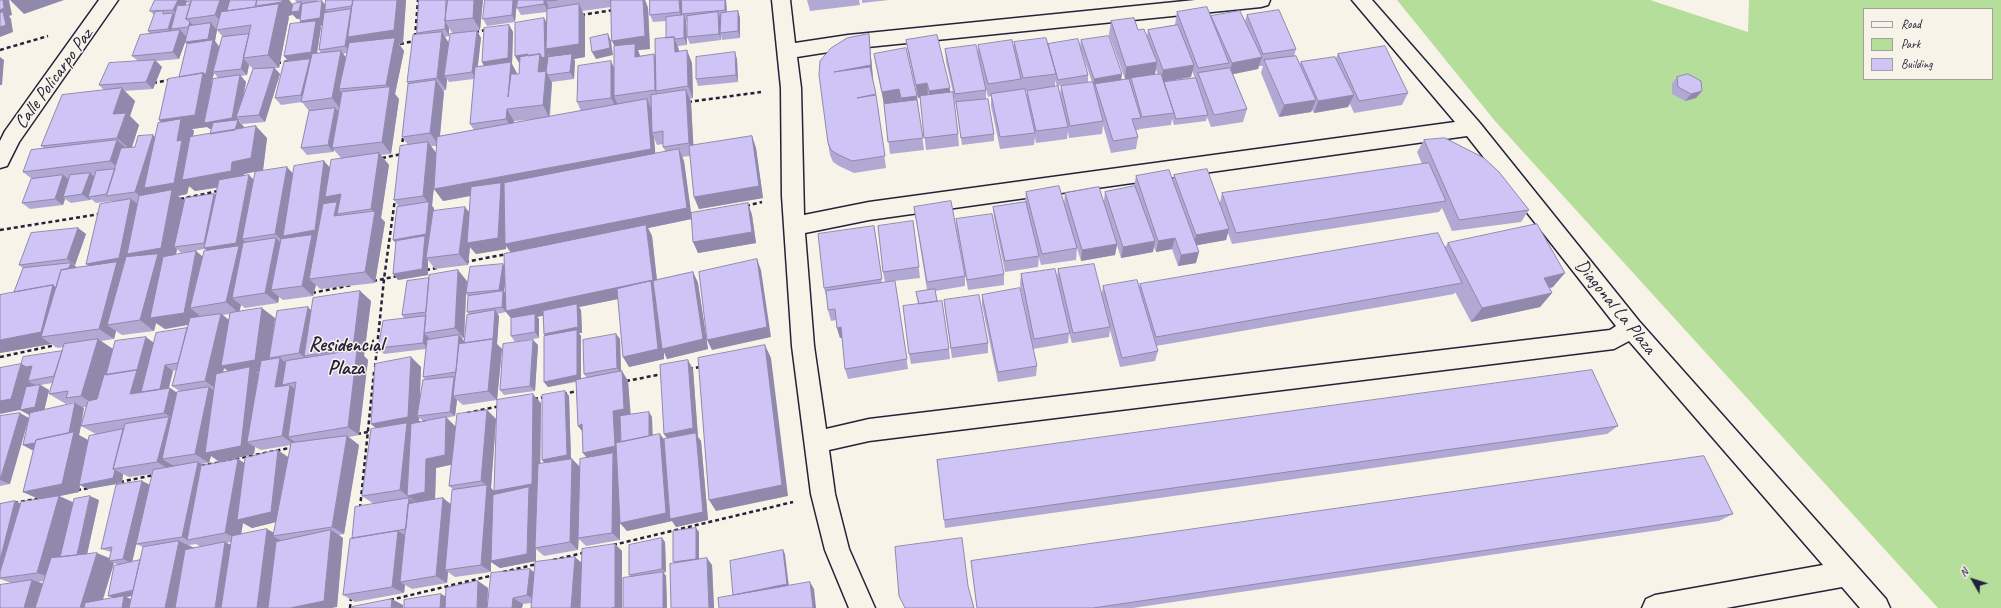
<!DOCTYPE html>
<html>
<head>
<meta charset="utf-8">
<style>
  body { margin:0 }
  #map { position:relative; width:2001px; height:608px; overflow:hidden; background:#f7f3e8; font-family:Caveat,sans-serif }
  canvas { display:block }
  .legend { position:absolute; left:1863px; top:8px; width:130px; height:72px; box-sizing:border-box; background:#f7f3e8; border:1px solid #a29fa3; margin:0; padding:5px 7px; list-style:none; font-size:12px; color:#22223b }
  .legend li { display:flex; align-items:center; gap:8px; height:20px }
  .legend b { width:20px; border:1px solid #a29fa3 }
  .north { position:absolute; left:1953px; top:560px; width:40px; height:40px; -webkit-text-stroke:3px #f7f3e8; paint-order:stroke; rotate:309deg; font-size:11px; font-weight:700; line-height:16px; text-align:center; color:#22223b }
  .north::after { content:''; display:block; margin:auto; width:14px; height:18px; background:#22223b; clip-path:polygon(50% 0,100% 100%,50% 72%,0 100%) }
</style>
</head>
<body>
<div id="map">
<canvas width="2001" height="608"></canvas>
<ul class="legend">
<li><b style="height:5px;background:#f7f3e8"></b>Road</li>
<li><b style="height:11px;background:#b5de9a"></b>Park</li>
<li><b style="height:11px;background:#cec4f6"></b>Building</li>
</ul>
<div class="north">N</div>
</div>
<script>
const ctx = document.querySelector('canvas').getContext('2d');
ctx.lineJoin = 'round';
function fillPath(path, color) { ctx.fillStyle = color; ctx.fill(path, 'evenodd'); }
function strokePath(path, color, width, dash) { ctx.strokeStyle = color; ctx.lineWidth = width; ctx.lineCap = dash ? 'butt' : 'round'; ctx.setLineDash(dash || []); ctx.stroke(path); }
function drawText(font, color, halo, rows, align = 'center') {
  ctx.font = font + ' Caveat,sans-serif'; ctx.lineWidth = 3; ctx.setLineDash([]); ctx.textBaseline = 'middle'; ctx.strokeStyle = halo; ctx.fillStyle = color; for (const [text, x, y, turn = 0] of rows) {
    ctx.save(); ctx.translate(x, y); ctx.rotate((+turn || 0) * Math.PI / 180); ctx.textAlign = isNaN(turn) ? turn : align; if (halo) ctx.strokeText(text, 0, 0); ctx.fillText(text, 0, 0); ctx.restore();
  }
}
fillPath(new Path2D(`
  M1397,0H1650L1748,32L1749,0H2001V608H1938L1495,121ZM1864,9H1992V79H1864Z`), '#b5de9a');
const minor = new Path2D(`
  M99,0H118L19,142L7,166L0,168V141L5,131Z
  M772,0H790L795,43L848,35L1195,0H1270L1268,5L1261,7L848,49L797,57L801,88L804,215L869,202L1455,122L1352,0H1372L1479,122L1639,321L1886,599L1890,608H1860L1842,587L1726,608H1642L1646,599L1655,595L1823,565L1629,341L1614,349L869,441L829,450L835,494L849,549L875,608H849L825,550L811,494L792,346L782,196L781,88ZM1467,136L1616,326L1610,330L869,419L826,429L814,346L805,233L869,220Z`);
strokePath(minor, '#22223b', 3);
strokePath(new Path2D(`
  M581,15L614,10
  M475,32L486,30
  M415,37L418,0
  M400,44L414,41
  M0,50L48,36
  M277,63L292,61
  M153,83L170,80
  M688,102L761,92
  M402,149L403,136
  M382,158L402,154
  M180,199L218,191
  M746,206L762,202
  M0,230L100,214
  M465,262L507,254
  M426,270L437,268
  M373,281L398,276
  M312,293L352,285
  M0,357L56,345
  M375,367L384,279L395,199
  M689,369L700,367
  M626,381L663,374
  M563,394L578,391
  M534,399L545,397
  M467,413L500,406
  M416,423L437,419
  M357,434L374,431
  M201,466L294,447
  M120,482L154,475
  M77,490L90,488
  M14,503L41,498
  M360,508L374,372
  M613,545L793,502
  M553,560L583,553
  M503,572L537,564
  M390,600L494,575
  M350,608L351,597`), '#22223b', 2.5, [4, 3]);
fillPath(minor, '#f7f3e8');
fillPath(new Path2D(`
  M155,0H289L293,5L297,3L295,0H318L317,2L322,1L325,5L326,0H406L403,43L399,44L404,51L395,94L399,99L391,154L381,155L389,165L381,218L385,222L375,283L320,289L316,285L313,296L283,300L279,297L278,303L245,308L241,305L239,312L275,318L271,346L311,310L360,291L371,301L364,356L368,360L359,435L349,437L359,445L344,534L339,535L343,538L337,607L0,608L11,583L0,579V504L15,501L21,504L39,499L23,492L33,450H32L23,445L30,415H29L21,364L62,351L63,347L58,348L51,344L0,353L14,292L23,268L19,265L78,228L86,234L75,265H74L78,268L89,266L114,202L112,201L96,203L91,199L90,200L71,203L65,199L63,205L30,209L22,203L32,179L23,172L45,149L41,146L104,90L99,85L138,61L132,56L150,34L148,31L154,15L150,11ZM187,2L190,5H185ZM292,14L297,19H300L301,22L284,56L289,62L275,98L281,105L302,102L309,111L301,148L307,155L333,152L334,150L341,158L330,168L253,180L244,176V174L263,170L267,138L244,128V127L239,121V120L242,124L265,122L280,74L275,68H279L289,17L288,16L292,15ZM322,25L319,50L321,53H317L321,27L320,26ZM217,30L223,37L219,46L215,41ZM185,35H187V44L179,77L155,137L135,147H132L139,125L130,116L135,101L124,91L153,89L162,67L156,61L179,59L187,37ZM346,53V57L343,54ZM249,65L253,69L244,94L246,82L241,76L247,75ZM214,73L218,78L212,83L211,81H212ZM207,127L210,129H211L210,134L193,137L194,131L192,129ZM189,186L195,191L217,188L215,195L214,194L184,201L178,196L187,194ZM177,249L181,253L205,249L207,250L203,257L196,251L176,255ZM229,314V320L223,315ZM156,323L165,329L188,325L187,328L154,342L113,349L101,341L114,339L116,331L122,335L154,331ZM224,368L228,371L223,372ZM176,370L172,386L181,392L177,393L170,388H169L173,371ZM52,383L49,394L66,404L74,402L75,403L44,410L49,390L41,385ZM83,407H86L81,426L84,408ZM81,426L96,434L88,440L79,435ZM291,445L289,458L244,463L238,459L204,466L201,464L209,463L211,456L220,462L254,454L255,447L261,450ZM123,474L129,477L152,474L150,485L142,481L101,549L111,552L109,558L87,554L99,500L73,502L59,496L79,492L80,485L88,489L122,483ZM276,522L274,533L241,535L243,523L252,528ZM231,542L230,545L226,543ZM136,544L143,547L140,560L132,562ZM196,544L201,547L194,548L189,545ZM114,563L118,565L108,596L114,598L103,600ZM44,581L43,584L38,582ZM132,596L131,599L126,597Z
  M419,0H483L480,30L477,31L481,38L478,66H484L482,62L509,25L513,32L512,64L517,74H519L520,63H519L546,23L547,12L521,15L517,8L518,0H645L648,8L650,49L638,50L640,56L654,54L655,57L666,38V21L653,22L650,15V0H681L682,16H683L682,0H726L727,13L738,11L740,18V38L722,40L721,35V40L690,44L687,37V21H686L687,45L678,46L679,51L692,63L693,98L690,99L691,102L693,146L752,136L756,148L763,198L699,209L694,197L690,156L682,157L684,161L691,216L748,203L752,215L756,243L698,253L691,219L648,228L652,236L657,280L693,272L698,283L708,349L667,359L664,352V359L629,367L618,299L579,307L581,310L582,333H579L581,336V379L587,378L584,374L616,334L620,339L621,371H622L628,381L630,415L652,417V435L664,440L667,438L664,434L693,369L698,437L701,441L708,520L676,527L672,521L627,531L620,523V515V540L586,546L579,539L578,550L544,556L536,549V561L500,568L491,562V572L455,577L448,572L447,583L412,589L405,585L404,593L355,602L343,595L352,539L374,504L362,496L376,428L371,424L411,357L421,367L420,397L426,380L423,377L426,349L384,354L378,348L404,318L402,315L467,281V286L505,267L511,253L506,246V249L476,254L470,247L468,265L435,269L428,260V275L398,280L396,242L393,240L399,207L394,200L408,145L402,137L408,84L407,82L418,35L417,33ZM611,7L612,41L615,46L614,66L577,102L581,111L550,117L552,83V82L574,79L575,61L574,59L585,57V17L582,11ZM449,28L453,34L448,42L445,37L449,36ZM447,79L449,82L474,79L470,124L474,130L440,136L444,92L443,91L446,90ZM538,119L514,123V121ZM654,138L657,145L663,144V147L666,152L655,154ZM431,146H436V153ZM435,178L434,189L443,201L471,196L469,212L434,211V208L432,206ZM505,283V294L504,291ZM466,294L468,296L467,312L469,314L464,341L462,338H464ZM506,312L511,318V336L515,342L539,338V319L537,317L543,315L545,336L544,382L548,387L576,382L578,426L582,430L587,458L580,467L572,459H571L569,396L565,391L542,460L545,463L540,464L541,403L494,491L491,488L496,419L487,410L455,426L446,418L455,416L457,400L463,405L497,400L502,349L497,344L499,316L497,314ZM419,418L423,421L437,419L419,423ZM620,420L621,439L620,421ZM452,464L449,486L454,490L451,505L443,498L435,500L436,468ZM409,498H410L417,503H414L415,502Z
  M517,0L515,22L487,26L483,19Z
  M807,0H859L860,5L810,11Z
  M862,0H889L862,3Z
  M1177,12L1211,17V16L1245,21L1247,15L1296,49L1294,56L1300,64L1301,62L1336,58L1338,54L1408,93L1402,105L1354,113L1350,104L1348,107L1314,113L1312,110L1311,112L1279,117L1261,73L1263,66H1259L1258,69L1233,74L1247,109L1243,122L1211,127L1207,117L1206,121L1174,125L1172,119L1171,125L1140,129V128L1139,130H1136L1138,137L1136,149L1111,153L1103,125L1102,134L1069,138L1068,131L1067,139L1036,143L1035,137L1034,145L1000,149L991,106V96L988,97L981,70L986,90V99L994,134V141L962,145L956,106L953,94L958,134L959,146L926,150L920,97L918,98L908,53L906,40L950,88V92H953L946,62L945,49L978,57V45L1014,50V42L1048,45L1088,75V82L1057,86L1055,80V87L1025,91L1027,99V91L1060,96L1061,86L1092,82L1080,47L1081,40L1121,80L1125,79L1109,34L1111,21L1138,30L1147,36L1148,30L1175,25ZM1156,69L1158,75L1136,78L1155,74ZM1192,71L1195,78L1164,82L1191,77Z
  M869,34L870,47L873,78H872L876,95L886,168L854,173L839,166L833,162L830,155L828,143Z
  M874,54L917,96L924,150L890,154L884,105L876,66Z
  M737,59L738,82L698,86L696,79Z
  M1677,77L1702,91L1696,98L1685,101L1672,94V84Z
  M1424,140L1529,210L1521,222L1452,231L1442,208L1439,212L1232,244L1228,233L1226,240L1197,245L1196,263L1178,266L1172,249L1156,252L1154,247L1153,252L1121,258L1117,245L1115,255L1081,261L1077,248L1076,260L1041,265L1038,254L1039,256L1038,267L1005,272L994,218L993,207L1025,202L1026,192L1064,204L1065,193L1104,200L1105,192L1134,187L1136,176L1173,181L1174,175L1220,202L1222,193L1422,164L1417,152Z
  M914,207L965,276V286L935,291L949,349L950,359L911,364L909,354L918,304L916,292L927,290Z
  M956,219L1004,274V285L968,290L957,230Z
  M913,221L920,278L885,282L883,272Z
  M874,226L882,283L895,281L908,369L848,379L845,369L842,338H840L837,328L836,320L831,321L828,310L827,299L824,288Z
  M1448,243L1553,287L1550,288L1552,293L1540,307L1471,322L1455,292L1454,294L1156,346L1158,351L1155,361L1120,367L1110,330L1109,337L1072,343L1069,333L1068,343L1033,349L1020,285L1021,274L1057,279L1058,269L1102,293L1103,286L1139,287L1140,284L1445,247Z
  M982,295L1037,366L1036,376L998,382L982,305Z
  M944,300L988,343V353L952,358L945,311Z
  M533,340L538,345L535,391L504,395L500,390Z
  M0,416L10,484L0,486Z
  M1618,426L1607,434L1366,469L945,528L937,460Z
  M1733,514L1719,521L1133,608H977L971,561Z
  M696,528L699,532V559L712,565L714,608H671L674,563L673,562Z
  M662,538L665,542L666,572L664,573L666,576L667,608H623L631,577L629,575Z
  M615,544L622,551V608H580V598V608H531L532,603L523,604L522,608H404L445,596L478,581L488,588L487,608L534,572L581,563Z`), '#b1a9d4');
fillPath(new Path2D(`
  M3,0H9L12,15L9,16L11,19L13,32L0,37V10Z
  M10,0H64L24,14Z
  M178,0H185L187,2L179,17L173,10Z
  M220,0H234L227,28L215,15Z
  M257,0H289L294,6L301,2L306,9L305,18L297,19L292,14V15L288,16L289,17L279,68L268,55L254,11Z
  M397,0H406L403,43L399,44L404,51L395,94L399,99L391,154L382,142L390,90L352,42L350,53L345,46L351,9L356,16Z
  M474,0H483L480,30L473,18Z
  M513,0H517L515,22L512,15Z
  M544,0H548L546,1L548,5V11L544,4Z
  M643,0H645L648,8L650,49L638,50L640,56V70L618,53L612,41Z
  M679,0H681L682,2V19L680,12Z
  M725,0H726L727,16L725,10Z
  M322,1L328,8L325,10L327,12L325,25L320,26L321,27L315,66L307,102L301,95L290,63L284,56L305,28L300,21Z
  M579,4L585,17V57L574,59L575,61L574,79L570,72L553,62L548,53L549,64L546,65L547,67L546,72L552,83L549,117L543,105L528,61L519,63L515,56L544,18L548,25Z
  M738,11L740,18V38L738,31Z
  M718,12L721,19L720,33L721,40L719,34Z
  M173,13L179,20L171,29L175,34L174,36L168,29Z
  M684,15L686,22L687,45L684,38Z
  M445,21L449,28V36L445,29Z
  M190,22L196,29L195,34L188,27Z
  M211,23L217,30L215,41L219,47L213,72L214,73L212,81H211L215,86L240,75L246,82L239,117H236L239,120V121L244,127L241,139L234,132L236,125L210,129L207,127L192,129L194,131L190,148L232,162L256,126L267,138L263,170L244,174L243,183L195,191L189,186L187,194L178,196L186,202L174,247L177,249L175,259L196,251L209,262L190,308L199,315L197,323L165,329L156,323L154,331L140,320L107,325L116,331L114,339L99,329L101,275L86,264L131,199L145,210L149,204L135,192L153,135L166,147L177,141L172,133L159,120L192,49L185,42Z
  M509,25L513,32L512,64L518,75L508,97L486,69L482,62Z
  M180,30L187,37L179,59L173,52Z
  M477,31L481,38L476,79L472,72Z
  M442,32L450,45L444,76L447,79L446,90L437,78Z
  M608,34L611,41L613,55L596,59L592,52Z
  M869,34L870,47L873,78L836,84Z
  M674,37L679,50L680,64L675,52Z
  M687,50L692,63L693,98L688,86Z
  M341,51L351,64L339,89L344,97L342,111L332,98Z
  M735,52L737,59L738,82L736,75Z
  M654,54L659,67L656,91L660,100V103L655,90Z
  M0,57L4,60L2,85H0Z
  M1262,57L1258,69L1229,75L1232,63Z
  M243,58L249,65L247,75L241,69Z
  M155,60L162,67L153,89L146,82Z
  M611,61L617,74L614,96L617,103V110L611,98Z
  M1157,62L1155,74L1125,80L1126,67Z
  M1194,65L1191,77L1161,82L1163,70Z
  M274,68L280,74L265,122L259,115Z
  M1122,74L1121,81L1093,85L1094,79Z
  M436,80L444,92L439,145L430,133Z
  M927,83L928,96L918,98L916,85Z
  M122,88L135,101L130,116L139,125L131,150L117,138L113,114Z
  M950,88L951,100L930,104L929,91Z
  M899,89L901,102L884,105L882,92Z
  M686,90L691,102L694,155L689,143Z
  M1702,91L1696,98L1685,101L1691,94Z
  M1354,95L1348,107L1314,113L1318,101Z
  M917,96L918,108L902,111L901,98Z
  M647,99L652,111V133L654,138L656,161L679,149L684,161L692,219L648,228L652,236L658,290L693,272L698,283L708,349L667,359L664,352V359L629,367L623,357L652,292L579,307L581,310L582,333H579L581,336V380L548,387L544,382L548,339L544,334L578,308L537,317L539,319V338L535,332L514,322L502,307L503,295L499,290L503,264L507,270L504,291L508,296L513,255L506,246V249L476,254L470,247L468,265L459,254L465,207L474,218L500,190L443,201L434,189Z
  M1316,100L1311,112L1279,117L1284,105Z
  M335,108L341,114L332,148L334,150L333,152L328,145Z
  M507,109L514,121L513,131L506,119Z
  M752,136L756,148L763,198L699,209L694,197Z
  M117,140L131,152L119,169L110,161Z
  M428,142L437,154L432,206L434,208L431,241L426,258L428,260V275L398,280L393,274L399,246L393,240L429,204L423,196Z
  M379,153L389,165L381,218L385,222L375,283L365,272L375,213L371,209Z
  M324,161L335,173L341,194L337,214L346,223L334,216L336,208L331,203L326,241L309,279L316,285L313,296L302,286L287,245L275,234L287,167L298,179Z
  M90,173L97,179L88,197L91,199L90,200L82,194Z
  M63,175L71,181L63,197L65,199L63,205L55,199Z
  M249,175L261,187L242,239L250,246L232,298L241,305L239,313L226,302L217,259L204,248L209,247L204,243L214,194L221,200Z
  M748,203L752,215L756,243L698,253L693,242Z
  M78,228L86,234L75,265L67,259Z
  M1229,229L1226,240L1193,246L1196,235Z
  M276,238L287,249L271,290L279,297L278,303L265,293Z
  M1175,238L1172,249L1156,252L1158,241Z
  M1155,241L1153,252L1121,258L1123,247Z
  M1117,244L1115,255L1081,261L1082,250Z
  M1199,252L1196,263L1178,266L1181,255Z
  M757,259L761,270L771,337L712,350L707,340Z
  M71,263L79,269L62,289Z
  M458,270L467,281L466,292V294L464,338L455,328Z
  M1565,273L1553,287L1532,293L1544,278Z
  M53,285L68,296L41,337L51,344L0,353V340Z
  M360,291L371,301L364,356L368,360L359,435L348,427L357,351L353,348Z
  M1552,293L1540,307L1471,322L1482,308Z
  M308,307L314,313L304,356L306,357L305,358L299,353Z
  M262,308L275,318L268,370L256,372L263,377L247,442L255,447L254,454L220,462L211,456L209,463L195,454L209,387L223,397L234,376L224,368L219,391L205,381L221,314L234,324Z
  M495,310L499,316L497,344L502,349L497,400L488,391Z
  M841,327L844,337L840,338L837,328Z
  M424,333L429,338L428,349L423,343Z
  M616,334L620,339L621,373L617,368Z
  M459,335L464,341L461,377L456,372Z
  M146,337L154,343L141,392L148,396L130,394Z
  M98,339L113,349L97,406L81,396Z
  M533,340L538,345L535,391L530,386Z
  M765,345L771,358L788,496L716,511L709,500Z
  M411,357L421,367L419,416H417L419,418V426L426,459L446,417L455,426V464L436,468L435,500L418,504L400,490L382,433L371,424Z
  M280,358L292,368L282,385L289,389L275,387Z
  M688,360L693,369L698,437L701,441L708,520L676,527L672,521L627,531L620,523L660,434L666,442H670L664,434Z
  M21,364L32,366L28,381L35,385L29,408L40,385L49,390L44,412L29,415L20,410L0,414V401Z
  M165,365L173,371L167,394L160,389Z
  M622,371L628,381L631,418L620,421L621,455L616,456L620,462V540L612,533L590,462L583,453L613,411Z
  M454,377L459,382L453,396L457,400L455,416L450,412Z
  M290,385L302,394L288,437L295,442V445L282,436Z
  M170,388L185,398L179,422L164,413Z
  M565,391L569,396L571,460L547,465L542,460Z
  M533,394L541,403L540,492L535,493L538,495L535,548L536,549V561L500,568L491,562V572L481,565L487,486L481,481L487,410L496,419L491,488L494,491ZM496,494L503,499L492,561Z
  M75,403L84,408L79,435L90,441L81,484L115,470L123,474L122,483L88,489L80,485L79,492L41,500L23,492L71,442L32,450L23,445Z
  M649,412L652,417L653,442L649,438Z
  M20,413L29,418L10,484L0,480Z
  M169,417L184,426L162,459L174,466L173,471L157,462Z
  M582,424L585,435L578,426Z
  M347,436L359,445L344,534L332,527Z
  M278,450L291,459L284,520L252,528L243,523L240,540L225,533L238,459L252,468Z
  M572,459L580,467L578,550L570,542Z
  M198,462L212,470L188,540L182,537Z
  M142,481L150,485L132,563L123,559Z
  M59,496L76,504L56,579L37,573Z
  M90,496L99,500L86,559L77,555Z
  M409,498L415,502L412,533L406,529Z
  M443,498L453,506L445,570L448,572L447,583L436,576Z
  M15,501L33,509L0,578V560Z
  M696,528L699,532V563L696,559Z
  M267,529L278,535L273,536L280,540L272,608H257Z
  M331,530L343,538L337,607L332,608H290Z
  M398,531L410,538L400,582L405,585L404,593L392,587Z
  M662,538L665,542L666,572L662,569Z
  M179,541L194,548L183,608H165Z
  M225,542L239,549L231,608H215Z
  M615,544L622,551V608H615Z
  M783,550L785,554L789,587L733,596Z
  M97,553L114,560L109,561L114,563L100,608H80Z
  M575,557L583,564L580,608H571Z
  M707,558L712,565L714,608H709Z
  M530,569L539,576L537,602L527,595Z
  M663,572L666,576L667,608H663Z
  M32,580L51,586L45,608H24Z
  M478,581L488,588L487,608H477Z
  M810,582L814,589L816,608H813Z
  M137,590L146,593L126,597L141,603L140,608H122L117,599L108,596Z
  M441,594L447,597L446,608H440Z
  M513,598L523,604L522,608H512Z
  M392,599L403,605V608H391Z`), '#9089ac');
const building = new Path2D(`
  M0,0H3L4,8L0,10Z
  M155,0H178L173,10L150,11Z
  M192,0H220L215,15L186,19Z
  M230,0H257L255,7L227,11Z
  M257,0H282V2L256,6Z
  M326,0H353L352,6L325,10Z
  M353,0H397L394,30L348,37Z
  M419,0H446L445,29L417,33Z
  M448,0H474L473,18L445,21Z
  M485,0H513L512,15L483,19Z
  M518,0H544V4L517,8Z
  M546,0H557L546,1Z
  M611,0H643L645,36L612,41Z
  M650,0H679L680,12L650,15Z
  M682,0H725V10L682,14Z
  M322,1L320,18L300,21L302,4Z
  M301,2L299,11L291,12L293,4Z
  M279,4L268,55L243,58L251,25L216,30L221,12Z
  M579,4V44L546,49L547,9Z
  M190,5L186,19L190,22L188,27L171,29L177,6Z
  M1207,7L1229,63L1198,68L1177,12Z
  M351,9L345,46L319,50L324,13Z
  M1279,10L1296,49L1263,54L1247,15Z
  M163,11V14L173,13L168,29L148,31L155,12Z
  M738,11V31L720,33L721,13Z
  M1240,11L1262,57L1232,63L1211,16Z
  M3,12L6,25L0,27V13Z
  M718,12L719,34L687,37V16Z
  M684,15V38L675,39L674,37L666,38V17Z
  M544,18L545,57L542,58L540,54L528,56V54L515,56V23Z
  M1134,18L1138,30L1144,29L1157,62L1126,67L1111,21Z
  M316,21L311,52L284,56L290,24Z
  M211,23L208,39L185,42L189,26Z
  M509,25L508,58L482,62L484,28Z
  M1178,25L1194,65L1163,70L1148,30Z
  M180,30L173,52L132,56L140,35Z
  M477,31L472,72L444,76L450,34Z
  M442,32L437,78L407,82L413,35Z
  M249,34L241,69L213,72L222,37Z
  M608,34L610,48L592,52L590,38Z
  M869,34L871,65L834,72L870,67L876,94L857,98L876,95L885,156L852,161L837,154L831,150L828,143L819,75L820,61L831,48L847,38Z
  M937,35L950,88L929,91L927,83L916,85L906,40Z
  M1109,36L1122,74L1094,79L1081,40Z
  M674,37L675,52L687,50L688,86L656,91L655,39Z
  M395,38L386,85L339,89L349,43Z
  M1046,38L1056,74L1023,78L1014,42Z
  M1078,39L1088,75L1058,80L1048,44Z
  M213,40L206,74H205L203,73L179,77L187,44Z
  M1012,40L1021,79L988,84L978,45Z
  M635,44V57L654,54L655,90L614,96V46Z
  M976,45L986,90L955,94L945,49Z
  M1385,46L1408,93L1359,101L1338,54Z
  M906,48L917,96L901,98L899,89L882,92L874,54Z
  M341,51L332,98L301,102L312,54Z
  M735,52L736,75L696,79V57Z
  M540,54L538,72L546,71L543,105L507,109L506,119L470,124L475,67L511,62L508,97L511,74H519L520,57Z
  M572,54L570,72L548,75L546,72L548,57Z
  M1296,56L1316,100L1284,105L1264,60Z
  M1335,57L1354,95L1318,101L1301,62Z
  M310,59L301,95L275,98L284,62Z
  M155,60L146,82L99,85L109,63Z
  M611,61V98L577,102L578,66Z
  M274,68L259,115L236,117L253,69Z
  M1230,68L1247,109L1214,115L1198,73Z
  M203,73L195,115L159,120L168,79Z
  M1161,74L1174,113L1142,117L1131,78Z
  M1688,74L1701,81L1702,91L1691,94L1678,87L1677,77Z
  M240,75L232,118L204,123L213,79Z
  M1196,78L1208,115L1176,119L1164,82Z
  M1129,79L1141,118L1132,119L1138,137L1113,141L1095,84Z
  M436,80L430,133L402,137L408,84Z
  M1093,82L1103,121L1070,126L1061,86Z
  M1058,86L1068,127L1036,131L1027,91Z
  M390,87L382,142L332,148L342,92Z
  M122,88L113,114L126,113L117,138L41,146L62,95Z
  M1025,89L1035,133L1000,137L991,94Z
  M686,90L689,143L663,147V131L652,133L651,95Z
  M953,92L958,134L924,138L920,96Z
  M647,99L651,149L434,189L437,137Z
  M988,99L994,134L961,138L956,102Z
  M917,100L923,138L888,142L884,104Z
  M335,108L328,145L301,148L309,111Z
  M181,119L177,141L182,140L174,183L144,188L158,123Z
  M238,120L235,130L210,134L213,123Z
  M256,126L251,158L232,162L231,171L182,180L190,137Z
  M153,135L135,192L106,196L121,148L135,147L138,136Z
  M752,136L759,186L694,197L689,146Z
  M1445,138L1484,158L1499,172L1529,210L1459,220L1424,140Z
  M117,140L110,161L23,172L31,150Z
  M428,142L423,196L394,200L400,146Z
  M679,149L687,208L505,244L504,183Z
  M379,153L371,209L337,214L341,194L325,197L331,160Z
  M324,161L315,230L283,236L294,166Z
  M1429,163L1446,201L1236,233L1222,193Z
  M287,167L275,234L242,239L255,172Z
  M115,169L107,194L88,197L96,171Z
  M1207,169L1229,229L1196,235L1174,175Z
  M1169,170L1199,252L1181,255L1175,238L1158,241L1136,176Z
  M90,173L82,194L63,197L70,175Z
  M63,175L55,199L22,203L31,179Z
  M249,175L236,243L204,248L219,180Z
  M501,183L498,238L467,243L471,187Z
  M1059,186L1077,248L1042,254L1026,192Z
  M1135,186L1155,241L1123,247L1105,192Z
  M1099,187L1117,244L1082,250L1065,193Z
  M172,190L161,248L127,254L139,196Z
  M214,194L204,243L174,247L185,198Z
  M131,199L119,258L86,264L100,204Z
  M951,201L965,276L927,282L914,207Z
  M337,202L334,216L375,211L365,272L309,279L323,204Z
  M429,202L426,234L393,240L397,207Z
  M1026,202L1039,256L1005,261L993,207Z
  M748,203L752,232L693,242L691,213Z
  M465,207L459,254L426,258L433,211Z
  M992,214L1004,274L967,280L956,219Z
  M913,221L919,267L883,272L878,226Z
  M1537,224L1565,273L1544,278L1552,293L1482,308L1448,243Z
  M646,225L653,280L506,311L504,254Z
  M874,226L882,279L824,288L818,234Z
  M78,228L67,259L19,265L31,233Z
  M1438,233L1462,283L1156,337L1140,284Z
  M312,235L302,286L271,290L281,239Z
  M425,236L422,269L393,274L396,241Z
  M276,238L265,293L232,298L243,243Z
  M239,246L226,302L190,308L204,251Z
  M196,251L184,313L150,318L163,257Z
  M158,254L140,320L107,325L126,257Z
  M757,259L767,327L707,340L699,272Z
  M117,262L99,329L41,337L61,270Z
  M71,263L68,269L61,270L56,288L53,285L14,292L23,268Z
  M503,264L499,290L466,293L470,267Z
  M1094,264L1110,327L1073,333L1058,269Z
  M1055,269L1070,333L1034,339L1021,274Z
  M458,270L455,328L424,333L429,275Z
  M693,272L703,339L662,349L653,281Z
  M429,278L426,312L402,315L407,281Z
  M1137,280L1158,351L1122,358L1103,286Z
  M651,281L658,349L623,357L617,289Z
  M895,281L907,359L845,369L841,327L837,328L835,309L828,310L826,291Z
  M53,285L41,332L0,340V295Z
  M1020,288L1037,366L998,372L982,295Z
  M935,289L937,301L919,304L916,292Z
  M360,291L353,348L304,356L313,298Z
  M503,291L502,307L467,312L468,296Z
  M979,295L988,343L951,348L944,300Z
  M942,301L949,349L909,354L903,306Z
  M577,304L578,327L544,334L543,311Z
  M308,307L299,353L269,358L277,311Z
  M262,308L255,360L221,366L230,313Z
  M495,310L493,339L464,343L467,315Z
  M221,314L205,381L172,386L190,318Z
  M535,314V332L511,336V318Z
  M426,316L423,343L378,348L383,321Z
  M187,328L178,363L165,365L160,389L141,392L156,333Z
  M577,330V375L544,382V336Z
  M616,334L617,368L584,374L583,340Z
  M459,335L456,372L423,377L427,340Z
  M146,337L137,370L106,375L115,341Z
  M98,339L81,396L66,398L68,391L49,394L64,344Z
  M493,339L488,391L453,396L459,344Z
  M533,340L530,386L500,390L503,344Z
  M765,345L782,485L709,500L698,358Z
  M357,350L348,427L288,437L296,382L282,385L286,361Z
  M62,351L54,376L28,381L32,366L26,367L21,364L23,357Z
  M411,357L408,417L371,424L375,364Z
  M280,358L275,387L290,385L282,436L247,442L261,361Z
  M688,360L693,428L664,434L660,365Z
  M21,364L11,399L0,401V368Z
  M250,367L241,446L205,453L216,374Z
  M137,370L130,394L170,388L164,413L81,426L88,401L97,399L104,375Z
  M1592,370L1618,426L1373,460L944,520L937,460Z
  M622,371L624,409L613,411L615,446L583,453L582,424L578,426L576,380Z
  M454,377L450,412L417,416L423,380Z
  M40,385L35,407L20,410L26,387Z
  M209,387L195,454L162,459L177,392Z
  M565,391L567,455L542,460V395Z
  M533,394L532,484L494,491L497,400Z
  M75,403L69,433L36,440L35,443L23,445L30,413Z
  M487,410L481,481L449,486L457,414Z
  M649,412V436L621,442L620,416Z
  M20,413L0,480V416Z
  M169,417L157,462L113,469L125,424Z
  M446,417L445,455L426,459L425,492L407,496L411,424Z
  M407,423L400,490L362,496L371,429Z
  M123,429L113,469L115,470L113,478L79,485L89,436Z
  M74,432L62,484L23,492L36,440Z
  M696,433L703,512L670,519L664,439Z
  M660,434L666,513L620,523L616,443Z
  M347,436L332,527L273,536L291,443Z
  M278,450L271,512L237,520L245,458Z
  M613,453L612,533L578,538L580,459Z
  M1704,456L1733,514L1093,608H977L971,561Z
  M238,459L225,533L187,540L201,466Z
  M572,459L570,542L535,548L538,464Z
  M198,462L182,537L136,544L153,470Z
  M142,481L123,559L109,561L112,547L101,549L116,485Z
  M487,485L481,565L445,570L452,490Z
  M529,487L527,554L491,561L493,495Z
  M59,496L37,573L0,578V572L21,502Z
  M90,496L77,555L60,557L74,499Z
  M409,498L406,529L352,538L355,507Z
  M443,498L436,576L400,582L408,504Z
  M15,501L0,560V504Z
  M696,528V559L673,562V531Z
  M267,529L257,608H221L232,536Z
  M331,530L324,601L290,608H268L276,542Z
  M398,531L392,587L343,595L350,539Z
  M662,538V569L629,575V545Z
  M962,538L968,586L974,608H905L899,596L895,547Z
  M179,541L165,608H129L143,547Z
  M225,542L215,608H175L185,550Z
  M615,544V607L611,608H580L582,549Z
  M783,550L787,584L733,595L730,561Z
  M97,553L80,608H35L51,558Z
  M575,557L571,608H531L535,562Z
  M707,558L709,608H671L670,564Z
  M140,560L133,590L108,596L114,566Z
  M530,569L527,595L513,598L512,608H487L491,573Z
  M663,572V608H623V578Z
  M32,580L24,608H0V585Z
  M478,581L477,608H445L446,588Z
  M810,582L813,608H719L718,598Z
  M441,594L440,608H404V600Z
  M124,596L122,608H84L85,603Z
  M392,599L391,608H352V607Z`);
fillPath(building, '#cec4f6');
strokePath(building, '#9089ac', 1);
drawText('19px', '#22223b', '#f7f3e8', [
  ["Calle Policarpo Paz",54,79,-54],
  ["Diagonal La Plaza",1615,307,51]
]);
drawText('bold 20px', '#22223b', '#f7f3e8', [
  ["Residencial",346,346],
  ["Plaza",346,369]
]);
</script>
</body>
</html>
